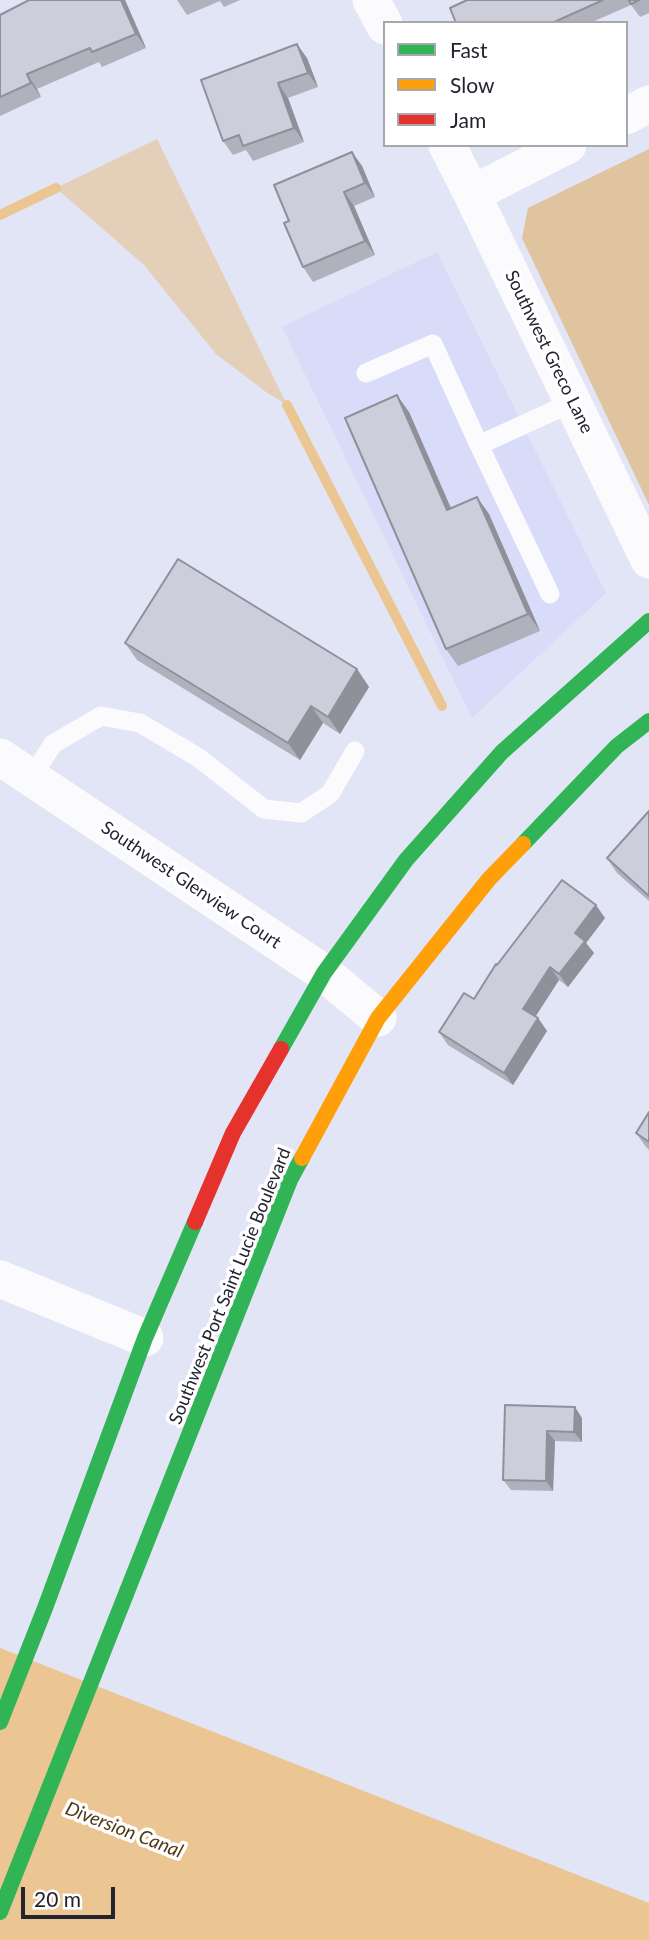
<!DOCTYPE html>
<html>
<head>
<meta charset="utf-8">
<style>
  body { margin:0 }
  #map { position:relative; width:649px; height:1940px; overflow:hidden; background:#e2e5f6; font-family:Lato,sans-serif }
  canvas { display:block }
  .legend { position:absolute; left:383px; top:21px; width:245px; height:126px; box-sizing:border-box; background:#fff; border:2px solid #a7a7ac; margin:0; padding:9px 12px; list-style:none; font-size:21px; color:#23242f }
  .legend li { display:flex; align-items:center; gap:14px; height:35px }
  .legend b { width:35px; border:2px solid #a7a7ac }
  .scale { position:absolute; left:21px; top:1887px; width:94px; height:32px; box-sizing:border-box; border:4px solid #23242f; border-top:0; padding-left:9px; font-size:21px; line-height:24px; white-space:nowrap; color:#23242f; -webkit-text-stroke:5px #fff; paint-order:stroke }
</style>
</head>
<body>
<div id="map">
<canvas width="649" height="1940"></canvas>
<ul class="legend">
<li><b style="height:9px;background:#30b455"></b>Fast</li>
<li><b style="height:9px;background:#ff9f0a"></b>Slow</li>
<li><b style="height:9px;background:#e5322d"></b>Jam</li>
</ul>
<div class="scale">20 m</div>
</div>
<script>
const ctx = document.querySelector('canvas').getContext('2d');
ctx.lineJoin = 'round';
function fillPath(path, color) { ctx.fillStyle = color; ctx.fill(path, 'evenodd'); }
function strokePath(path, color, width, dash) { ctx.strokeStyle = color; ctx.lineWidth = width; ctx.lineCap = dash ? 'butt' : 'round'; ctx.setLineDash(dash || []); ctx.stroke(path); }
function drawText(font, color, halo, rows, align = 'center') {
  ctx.font = font + ' Lato,sans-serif'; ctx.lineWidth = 7; ctx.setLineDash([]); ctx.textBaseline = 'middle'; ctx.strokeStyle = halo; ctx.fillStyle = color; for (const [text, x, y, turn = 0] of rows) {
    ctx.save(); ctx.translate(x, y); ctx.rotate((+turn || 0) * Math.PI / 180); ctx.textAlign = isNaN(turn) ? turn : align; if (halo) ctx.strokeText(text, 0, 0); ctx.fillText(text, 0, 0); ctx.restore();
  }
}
fillPath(new Path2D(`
  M437,252L606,593L472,718L282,327Z`), '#d8dcf9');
fillPath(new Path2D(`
  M157,139L287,405L266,392L216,354L144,265L56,188Z`), '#e4d0b9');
fillPath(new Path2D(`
  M649,149V505L522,238L528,208Z`), '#e0c49f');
fillPath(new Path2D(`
  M0,1648L649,1903V1940H0Z`), '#ebc692');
strokePath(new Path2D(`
  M0,215L56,188
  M287,405L442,706`), '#ebc692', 10);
strokePath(new Path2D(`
  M366,373L433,344L479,445L573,402
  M479,445L550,594
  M31,778L53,744L101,716L140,723L199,758L264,809L301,813L330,794L355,751`), '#fbfbfe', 19);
strokePath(new Path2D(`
  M371,0L385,26
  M626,116L649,104
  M447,145L472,194L649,560
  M472,194L568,145
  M0,757L324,973L378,1018
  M0,1279L145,1338`), '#fbfbfe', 37);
strokePath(new Path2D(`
  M523,844L617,746L649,721
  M281,1049L324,973L406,860L502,752L649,621
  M0,1722L45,1608L145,1338L195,1222
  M0,1912L290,1180L302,1158`), '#30b455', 16);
strokePath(new Path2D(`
  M302,1158L378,1018L489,879L523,844`), '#ff9f0a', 16);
strokePath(new Path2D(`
  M195,1222L233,1133L281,1049`), '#e5322d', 16);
fillPath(new Path2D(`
  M125,0L146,48L102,67L99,62L37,89L41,97L0,116V15Z
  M177,0H240L224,7L220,1L187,15Z
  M467,0H649V13L640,17L631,5L590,23H456Z
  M307,58L318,87L288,98L304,142L253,161L246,150L233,155L223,141L201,80Z
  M352,152L362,166L375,197L354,206L375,255L313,282L303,267L289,221Z
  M409,412L451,508L489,514L540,631L458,666L446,649Z
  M125,643L357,669L369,687L340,734L323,723L300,760L137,660Z
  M649,811V901L617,873L607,858Z
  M605,918L586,943L594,953L568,987L559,980L535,1017L538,1018L547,1031L513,1085L448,1045L439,1032L474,999Z
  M649,1112V1150L646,1147L636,1133Z
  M505,1405L582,1418V1442L555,1441L553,1491L511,1490L503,1480Z`), '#afb1bd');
fillPath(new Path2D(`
  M121,0H125L146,48L136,34Z
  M297,44L307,58L318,87L308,73Z
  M27,74L37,89L41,97L31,83Z
  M278,83L288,98L304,142L294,128Z
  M352,152L362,166L375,197L365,183Z
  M344,192L354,206L375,255L365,241Z
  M397,395L409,412L459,527L447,510Z
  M477,497L489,514L540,631L528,614Z
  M357,669L369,687L340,734L328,717Z
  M311,706L323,723L300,760L288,743Z
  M596,905L605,918L586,943L594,953L568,987L559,974L575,933Z
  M550,967L559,980L532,1022L523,1009Z
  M538,1018L547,1031L513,1085L504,1073Z
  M575,1407L582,1418V1442L574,1432Z
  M547,1431L555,1441L553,1491L546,1481Z`), '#8f909a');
const building = new Path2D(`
  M29,0H121L136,34L92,52L90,48L27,74L31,83L0,97V15Z
  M467,0H603L552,23H456L450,8Z
  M629,0H639L631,4Z
  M297,44L308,73L278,83L294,128L243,146L239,135L223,141L201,80Z
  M352,152L365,183L344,192L365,241L303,267L284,223L289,221L274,185Z
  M397,395L447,510L477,497L528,614L446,649L345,418Z
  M178,559L357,669L328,717L311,706L288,743L125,643Z
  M649,811V896L607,858Z
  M562,880L596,905L575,933L585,941L559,974L550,967L523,1009L538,1018L504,1073L439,1032L464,993L474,999L496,964L497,965Z
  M649,1112V1142L636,1133Z
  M505,1405L575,1407L574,1432L547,1431L546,1481L503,1480Z`);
fillPath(building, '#cccedc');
strokePath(building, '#8f909a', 2);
drawText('18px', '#23242f', '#fff', [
  ["Southwest Greco Lane",549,352,64],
  ["Southwest Glenview Court",191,885,34],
  ["Southwest Port Saint Lucie Boulevard",230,1286,-68]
]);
drawText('italic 19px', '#4f3816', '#fff', [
  ["Diversion Canal",124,1830,21]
]);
</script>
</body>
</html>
